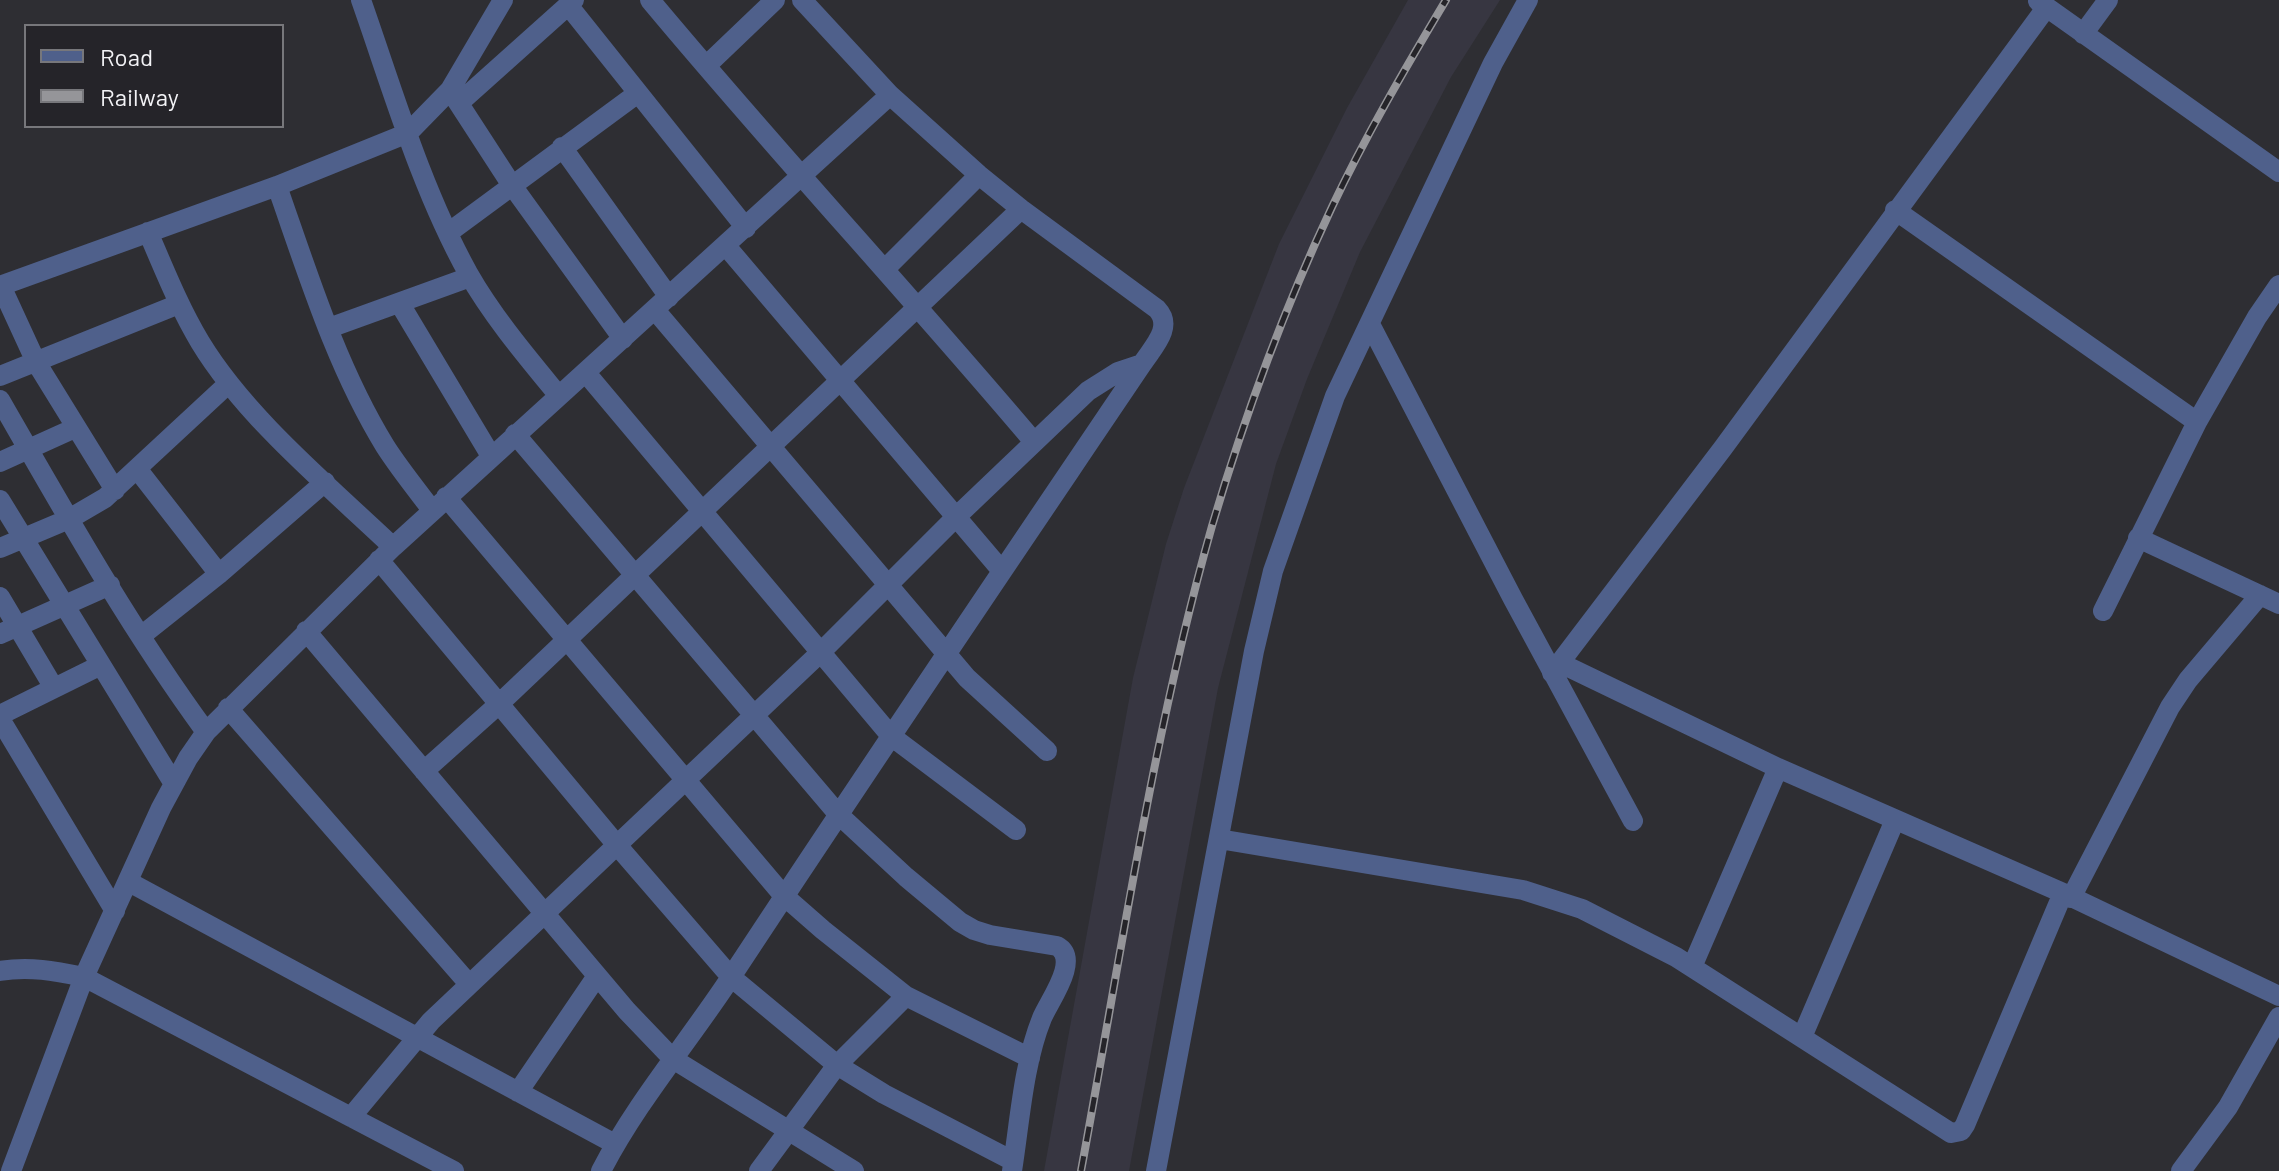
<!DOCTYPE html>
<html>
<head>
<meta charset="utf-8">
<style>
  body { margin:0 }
  #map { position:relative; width:2279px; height:1171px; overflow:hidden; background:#2e2e33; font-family:Barlow,sans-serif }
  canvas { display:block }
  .legend { position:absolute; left:24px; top:24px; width:260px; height:104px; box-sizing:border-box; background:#252429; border:2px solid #77777b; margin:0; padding:10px 14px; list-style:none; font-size:24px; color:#f3f3f6 }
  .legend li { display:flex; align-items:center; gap:16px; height:40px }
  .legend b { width:40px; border:2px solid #77777b }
</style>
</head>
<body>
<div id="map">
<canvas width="2279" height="1171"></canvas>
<ul class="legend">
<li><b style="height:10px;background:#4f608b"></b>Road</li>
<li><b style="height:10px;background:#959599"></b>Railway</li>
</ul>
</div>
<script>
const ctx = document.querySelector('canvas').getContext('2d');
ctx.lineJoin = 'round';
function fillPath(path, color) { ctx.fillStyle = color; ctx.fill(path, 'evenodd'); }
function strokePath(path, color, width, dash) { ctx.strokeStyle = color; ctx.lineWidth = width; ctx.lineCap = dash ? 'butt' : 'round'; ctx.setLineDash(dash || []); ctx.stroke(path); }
fillPath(new Path2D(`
  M1408,0H1500L1451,77L1360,252L1307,379L1276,464L1218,688L1129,1171H1044L1133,678L1166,544L1184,488L1279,244L1347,108Z`), '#373641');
strokePath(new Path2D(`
  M361,0C393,91 421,188 468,273C493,317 527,357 559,396
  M650,0C775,150 908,293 1034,442
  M2038,1L2279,172
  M568,5L746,228
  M2083,34L2108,0
  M706,66L775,0
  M450,90L511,184L623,339
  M459,103L574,0
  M562,147L669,297
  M277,186C308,274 336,366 385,446C399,468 416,489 432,510
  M1895,210L2197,422
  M148,232C164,269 179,307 200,342C246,418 329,486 393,547
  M448,233L638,93
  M726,246L1002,571
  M885,269L979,175
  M0,286L277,186L408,133L450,90L503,0
  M1,286L36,362L115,490
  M400,304L491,456
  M655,310L967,678L1047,751
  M1370,324L1513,599L1633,821
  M329,328L470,277
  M586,373L891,736L1016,830
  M0,376L179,304
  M0,400C65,513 129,627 206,732
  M515,434L838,814L906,877L960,922L974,930L990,935L1057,946C1081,959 1049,1001 1042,1018C1023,1065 1020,1121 1012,1171
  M0,462L75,428
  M138,470L219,574
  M446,497L783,895L823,930L906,996L1030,1058
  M0,500L174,784
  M2138,538L2279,604
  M0,548L69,519L105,498L229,383
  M379,560L616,844L731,977L837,1065L884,1094L1013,1161
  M0,597L54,688
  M2103,611L2197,422L2257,317L2279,285
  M306,631L627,1011L673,1059L854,1171
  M0,634L110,585
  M141,636L219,574L325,482
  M1560,663L1778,768L2063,893L2279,996
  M1552,673L1723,448L2046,8
  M228,708L469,984
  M0,715L101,665
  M0,719L115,911
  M424,771L499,704L1021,209
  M1219,839L1523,890L1582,909L1676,957L1951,1133L1961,1131L1965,1125L2063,893
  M129,882L615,1144
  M2071,898L2170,707L2188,680L2260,595
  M1692,967L1778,768
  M0,971C29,966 55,971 84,977L454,1171
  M1802,1037L1895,820
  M518,1092L597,976
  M351,1117L431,1021L821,652L956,517L1088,391L1118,372L1142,364
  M11,1171L84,977L161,808L188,758L206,732L393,547L890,95
  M601,1171C637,1101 690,1040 733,974C867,770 1005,567 1142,364C1153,347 1174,327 1157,309L1021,209L979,175L890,95L802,0
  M759,1171L837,1065L906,996
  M1156,1171L1254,651L1273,571L1335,396L1493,63L1528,0
  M2181,1171L2228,1107L2279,1017`), '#4f608b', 20);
const rail = new Path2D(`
  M1081,1171C1121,956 1152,737 1212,526C1244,418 1284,309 1332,207C1366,135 1406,67 1446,0`);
strokePath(rail, '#959599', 8);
strokePath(rail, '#252429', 5, [15]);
</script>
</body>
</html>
